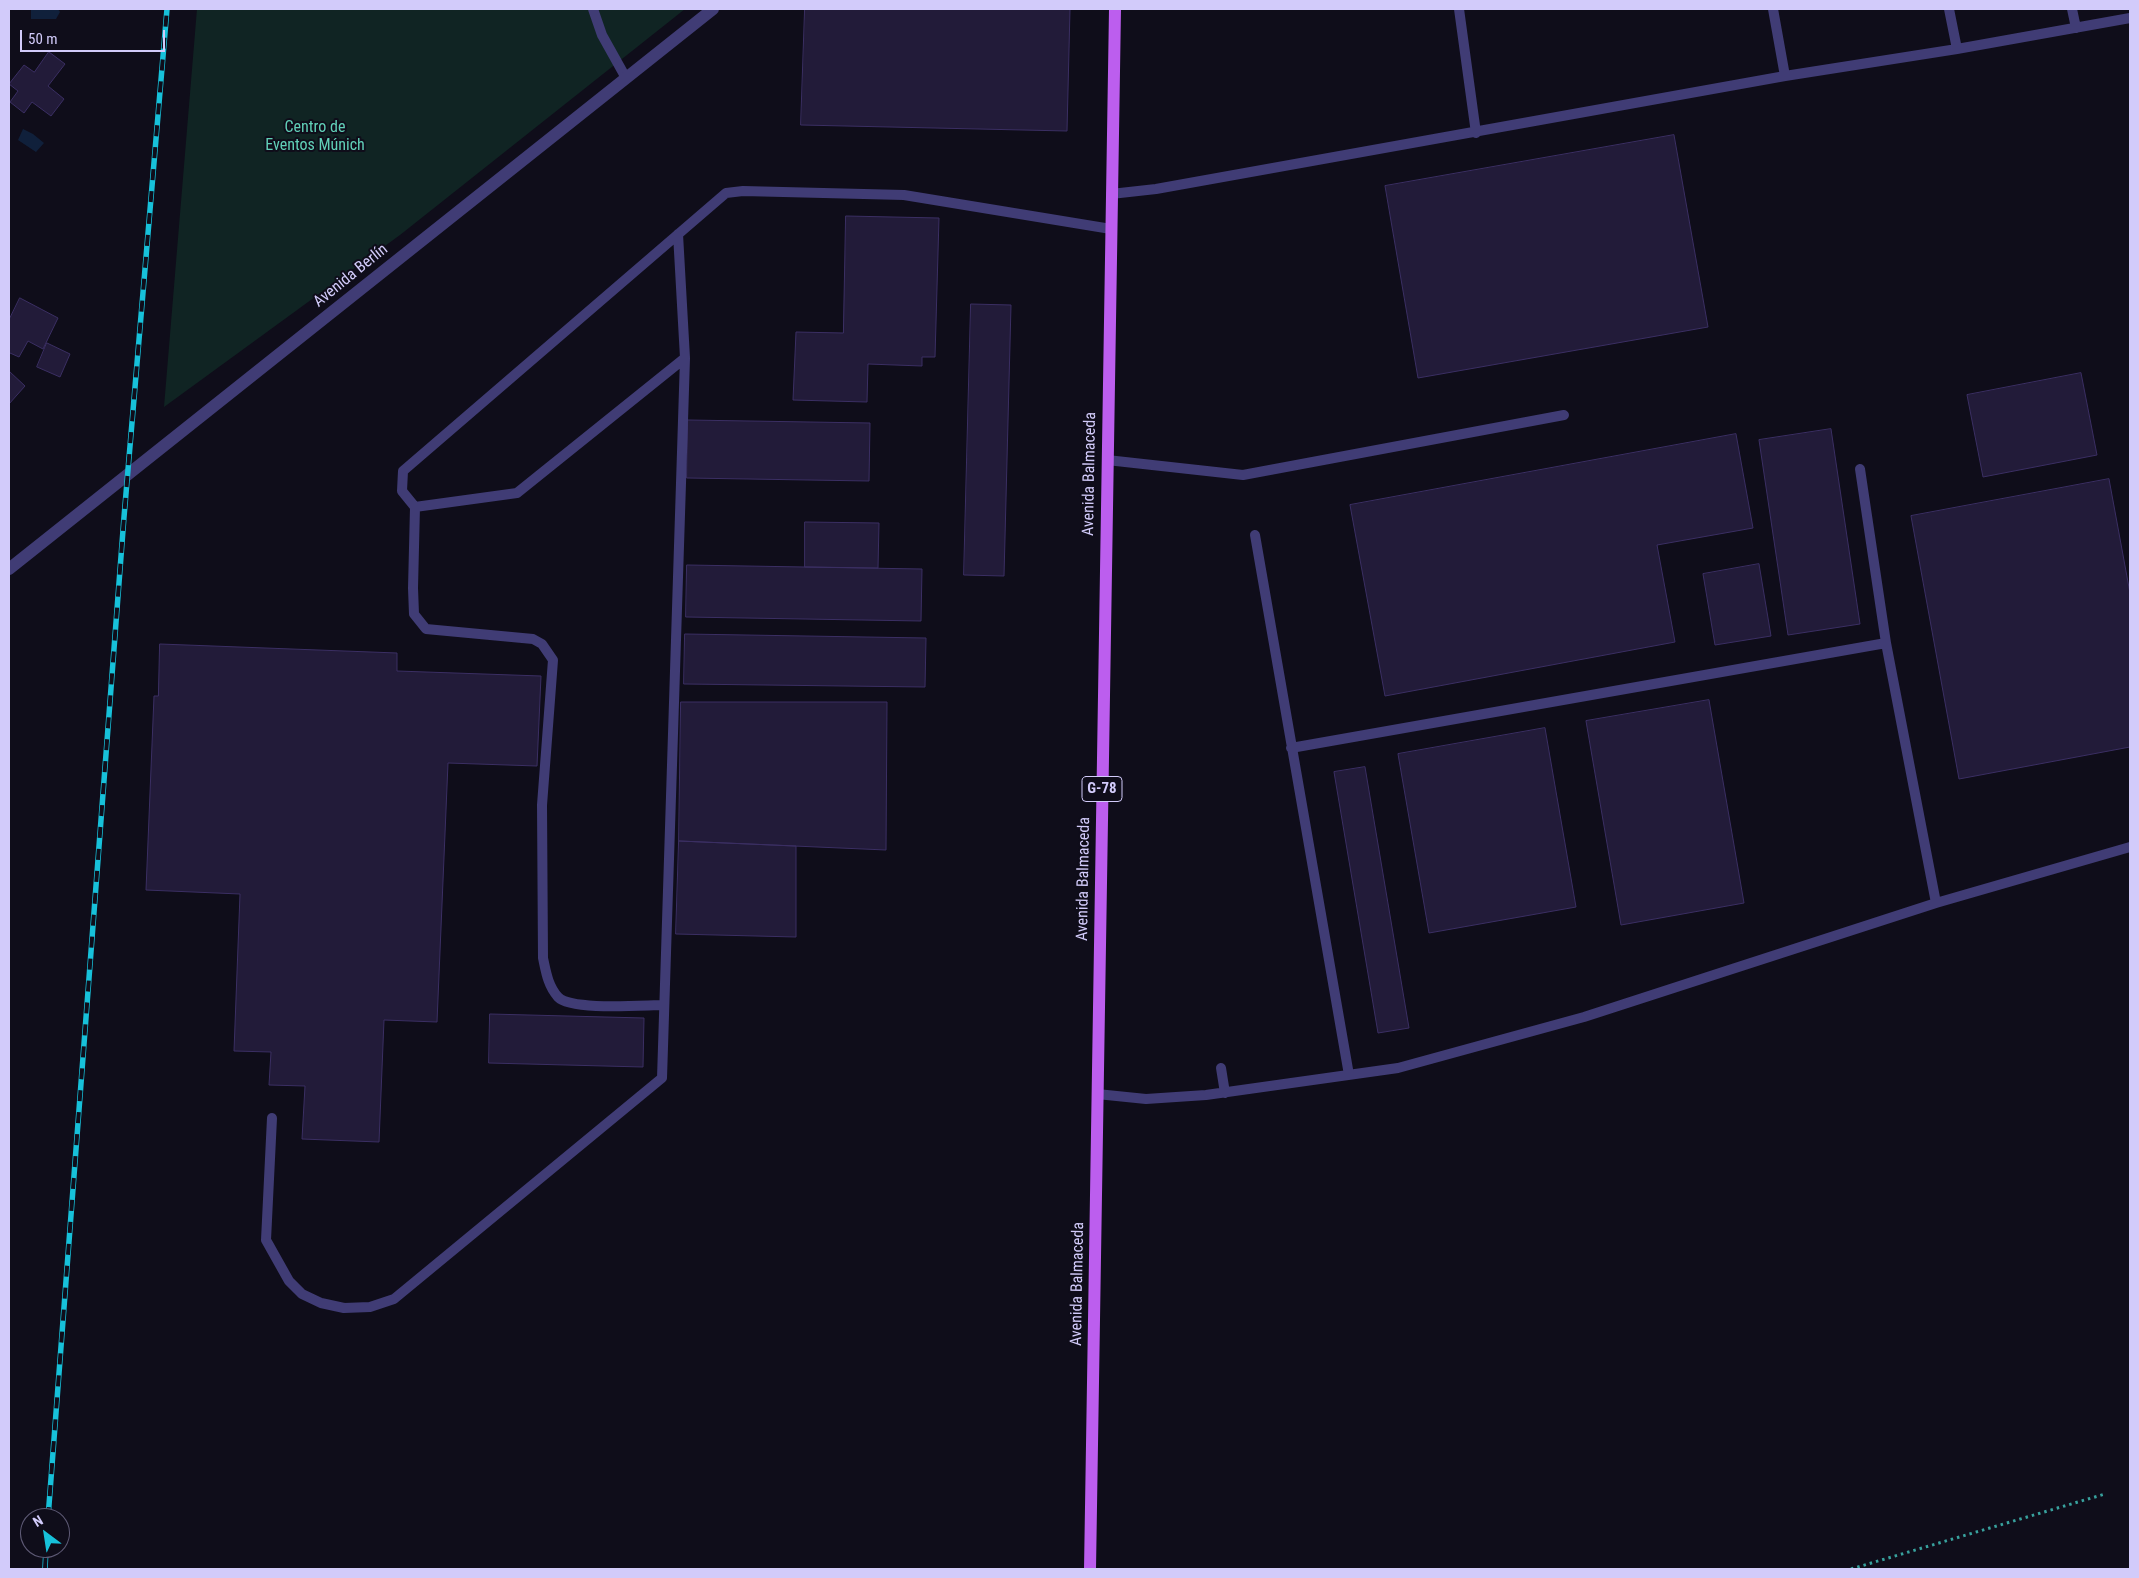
<!DOCTYPE html>
<html>
<head>
<meta charset="utf-8">
<style>
  body { margin:0 }
  #map { position:relative; width:2139px; height:1578px; overflow:hidden; background:#0f0d1a; font-family:"Roboto Condensed",sans-serif }
  canvas { display:block }
  .frame { position:absolute; inset:0; border:10px solid #d2cbfa; pointer-events:none }
  .north { position:absolute; left:20px; top:1508px; width:50px; height:50px; box-sizing:border-box; background:#0f0d1a; border:1px solid #5d5974; border-radius:50%; rotate:329deg; font-size:14px; font-weight:700; line-height:20px; text-align:center; color:#d2cbfa }
  .north::after { content:''; display:block; margin:auto; width:18px; height:22px; background:#17c1da; clip-path:polygon(50% 0,100% 100%,50% 72%,0 100%) }
  .scale { position:absolute; left:20px; top:30px; width:145px; height:22px; box-sizing:border-box; border:2px solid #d2cbfa; border-top:0; padding-left:6px; font-size:15px; line-height:18px; white-space:nowrap; color:#d2cbfa; -webkit-text-stroke:4px #0f0d1a; paint-order:stroke }
</style>
</head>
<body>
<div id="map">
<canvas width="2139" height="1578"></canvas>
<div class="frame"></div>
<div class="north">N</div>
<div class="scale">50 m</div>
</div>
<script>
const ctx = document.querySelector('canvas').getContext('2d');
ctx.lineJoin = 'round';
function fillPath(path, color) { ctx.fillStyle = color; ctx.fill(path, 'evenodd'); }
function strokePath(path, color, width, dash) { ctx.strokeStyle = color; ctx.lineWidth = width; ctx.lineCap = dash ? 'butt' : 'round'; ctx.setLineDash(dash || []); ctx.stroke(path); }
function drawText(font, color, halo, rows, align = 'center') {
  ctx.font = font + ' "Roboto Condensed",sans-serif'; ctx.lineWidth = 4; ctx.setLineDash([]); ctx.textBaseline = 'middle'; ctx.strokeStyle = halo; ctx.fillStyle = color; for (const [text, x, y, turn = 0] of rows) {
    ctx.save(); ctx.translate(x, y); ctx.rotate((+turn || 0) * Math.PI / 180); ctx.textAlign = isNaN(turn) ? turn : align; if (halo) ctx.strokeText(text, 0, 0); ctx.fillText(text, 0, 0); ctx.restore();
  }
}
fillPath(new Path2D(`
  M197,9H685L400,235L164,407Z`), '#102423');
fillPath(new Path2D(`
  M31,9H58L60,12L56,19H31Z
  M23,129L33,134L44,143L36,152L18,140Z`), '#10203b');
const building = new Path2D(`
  M805,9H1070L1067,131L801,125Z
  M49,52L65,64L48,86L64,99L51,116L32,102L24,113L10,102L18,91L9,84L24,65L34,72Z
  M1674,135L1708,327L1418,378L1385,186Z
  M846,216L939,218L935,357H922V366L868,364L867,402L793,400L796,332L843,333Z
  M20,298L58,318L43,349L28,341L19,357L10,353L9,355V320Z
  M971,304L1011,305L1004,576L964,575Z
  M47,343L70,354L60,377L37,367Z
  M10,372L25,386L9,404V374Z
  M2081,373L2097,455L1983,477L1967,395Z
  M688,420L870,423L869,481L687,478Z
  M1831,429L1860,624L1788,635L1759,440Z
  M1736,434L1753,528L1657,545L1675,642L1385,696L1350,505Z
  M2109,479L2130,593V747L1959,779L1911,516Z
  M805,522L879,523L878,568L805,567Z
  M1759,564L1771,636L1715,645L1703,574Z
  M687,565L922,569L921,621L686,617Z
  M685,634L926,638L925,687L684,684Z
  M160,644L397,653V671L541,676L537,766L448,763L437,1022L384,1020L379,1142L302,1139L305,1086L269,1085L271,1052L234,1051L240,894L146,890L154,696H158Z
  M1709,700L1744,903L1621,925L1586,721Z
  M681,702H887L886,850L679,841Z
  M1545,728L1576,907L1429,933L1398,754Z
  M1365,767L1409,1028L1378,1033L1334,772Z
  M679,841L796,846V937L676,934Z
  M490,1014L644,1018L643,1067L489,1063Z`);
fillPath(building, '#221b39');
strokePath(building, '#3b2f63', 1);
strokePath(new Path2D(`
  M1851,1569L2105,1494`), '#38a19d', 3, [2.5, 4]);
strokePath(new Path2D(`
  M593,9L602,35L626,78
  M1459,9L1476,133
  M1773,9L1785,76
  M1949,9L1957,49
  M2072,9L2076,28
  M1111,194L1156,189L1785,76L1957,49L2130,18
  M1107,460L1243,475L1564,415
  M1860,469L1886,643L1936,903
  M415,507L517,493L685,358L678,234
  M1255,535L1349,1075
  M1291,748L1886,643
  M664,1005C644,1005 571,1011 558,997C548,986 546,972 543,958L542,805L553,660L542,644L533,639L426,629L414,614L413,588L415,507L402,491L403,471L726,193L743,191L904,195L1111,229
  M1221,1068L1225,1093
  M1097,1094L1146,1099L1206,1095L1398,1068L1584,1017L1936,903L2130,847
  M272,1118L266,1240L289,1281L302,1294L321,1303L344,1308L370,1307L394,1299L662,1078L685,358`), '#403c75', 10);
strokePath(new Path2D(`
  M9,569L713,9`), '#403c75', 12);
strokePath(new Path2D(`
  M1090,1569L1115,9`), '#bc5eee', 12);
const rail = new Path2D(`
  M48,1518L124,517L167,9
  M45,1569L46,1548`);
strokePath(rail, '#17c1da', 5.5);
strokePath(rail, '#0f0d1a', 4, [11]);
for (const [x, y, w] of [
  [1102,789,40]
]) { const box = new Path2D(); box.roundRect(x - w / 2, y - 12.5, w, 25, 4); ctx.fillStyle = '#0f0d1a'; ctx.fill(box); strokePath(box, '#d2cbfa', 1); }
drawText('bold 15px', '#d2cbfa', null, [
  ["G-78",1102,789]
]);
drawText('16px', '#61d0b8', '#0f0d1a', [
  ["Centro de",315,128],
  ["Eventos Múnich",315,146]
]);
drawText('16px', '#d2cbfa', '#0f0d1a', [
  ["Avenida Berlín",351,276,-39],
  ["Avenida Balmaceda",1090,474,-89],
  ["Avenida Balmaceda",1084,879,-89],
  ["Avenida Balmaceda",1078,1284,-89]
]);
</script>
</body>
</html>
